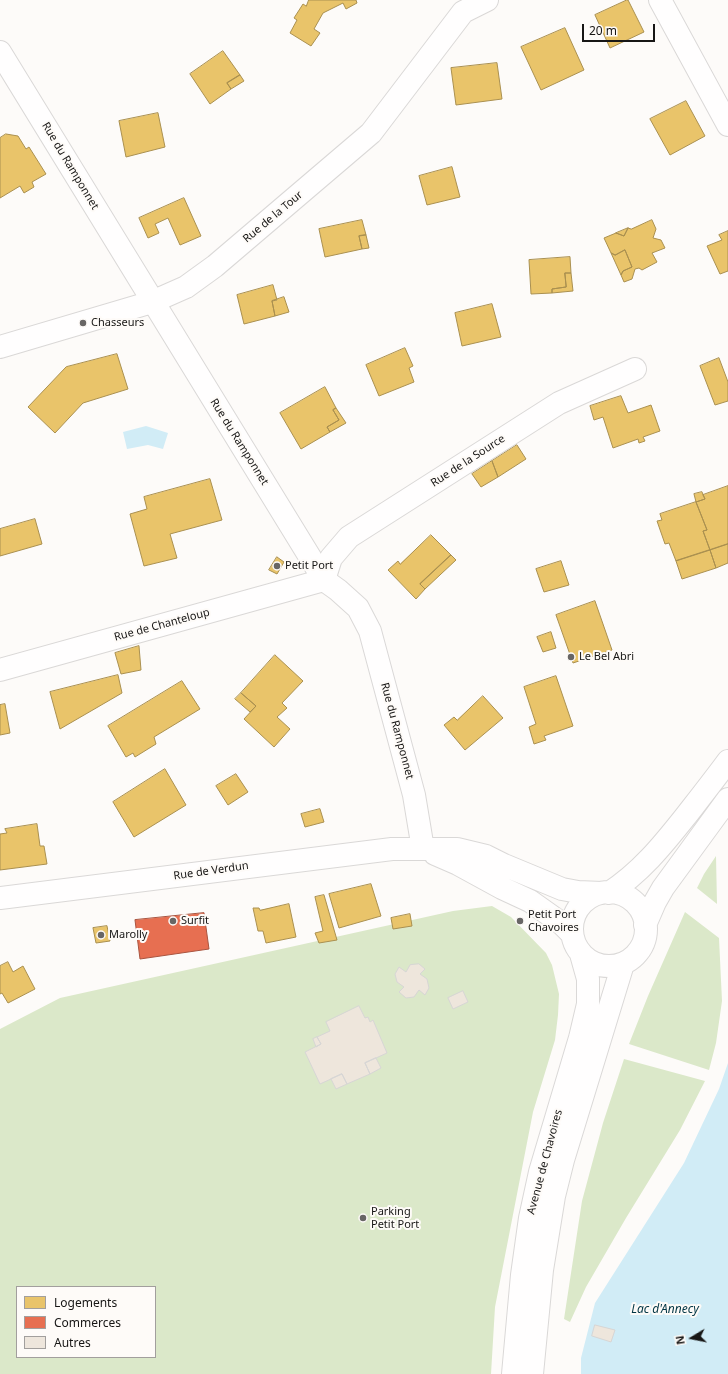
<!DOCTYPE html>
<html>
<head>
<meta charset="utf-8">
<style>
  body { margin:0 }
  #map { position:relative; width:728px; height:1374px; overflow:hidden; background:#fdfbf9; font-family:"Noto Sans",sans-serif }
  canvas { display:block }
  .legend { position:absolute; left:16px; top:1286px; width:140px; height:72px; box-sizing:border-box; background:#fefbf8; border:1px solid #a29f9d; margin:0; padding:5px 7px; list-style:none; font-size:12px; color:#171615 }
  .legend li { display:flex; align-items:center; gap:8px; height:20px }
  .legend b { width:20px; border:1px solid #a29f9d }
  .north { position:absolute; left:672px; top:1318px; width:40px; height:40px; -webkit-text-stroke:3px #fefbf8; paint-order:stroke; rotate:260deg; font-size:11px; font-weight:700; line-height:16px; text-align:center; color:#171615 }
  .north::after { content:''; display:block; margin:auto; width:14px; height:18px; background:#171615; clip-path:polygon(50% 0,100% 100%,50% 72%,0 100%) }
  .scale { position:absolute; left:582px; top:24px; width:73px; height:18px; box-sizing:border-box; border:2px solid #171615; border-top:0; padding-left:5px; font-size:12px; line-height:14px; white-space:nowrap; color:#171615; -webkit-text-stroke:3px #fefbf8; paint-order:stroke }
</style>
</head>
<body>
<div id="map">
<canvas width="728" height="1374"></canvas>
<ul class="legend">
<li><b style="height:11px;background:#e9c46a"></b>Logements</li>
<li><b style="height:11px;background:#e76f51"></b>Commerces</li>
<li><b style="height:11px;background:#eee6dc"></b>Autres</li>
</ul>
<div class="north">N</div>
<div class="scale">20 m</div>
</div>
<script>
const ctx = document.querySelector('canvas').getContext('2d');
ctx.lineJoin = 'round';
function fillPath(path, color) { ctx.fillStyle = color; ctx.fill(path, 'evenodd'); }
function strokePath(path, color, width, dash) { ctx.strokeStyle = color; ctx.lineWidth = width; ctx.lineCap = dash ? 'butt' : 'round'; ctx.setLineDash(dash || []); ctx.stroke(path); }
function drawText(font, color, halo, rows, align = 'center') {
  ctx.font = font + ' "Noto Sans",sans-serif'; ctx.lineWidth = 4; ctx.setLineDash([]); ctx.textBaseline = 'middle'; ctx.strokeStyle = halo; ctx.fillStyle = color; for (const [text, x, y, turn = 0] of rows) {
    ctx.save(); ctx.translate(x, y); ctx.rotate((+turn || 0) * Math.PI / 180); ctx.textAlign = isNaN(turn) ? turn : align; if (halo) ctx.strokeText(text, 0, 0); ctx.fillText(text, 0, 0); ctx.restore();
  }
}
fillPath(new Path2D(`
  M716,856L717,904L697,888L704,874Z
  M492,906L511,917L546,953L552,965L559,994L558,1015L555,1040L533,1112L495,1307L491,1374H0V1029L60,998L453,911ZM17,1287H155V1357H17Z
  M685,912L719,938L722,1001L716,1043L709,1070L629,1044L648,996Z
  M624,1059L705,1081L680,1130L626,1218L586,1287L570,1322L564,1319L582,1201L603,1123Z`), '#dbe8c9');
fillPath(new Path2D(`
  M146,426L168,433L163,449L148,445L127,449L123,432Z
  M728,1063V1374H581V1358L595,1303L684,1163L719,1089Z`), '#d1ecf6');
const homes = new Path2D(`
  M309,0H356L357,3L346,9L343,3L323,13L314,29L320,33L311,46L290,33L297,20L294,18L303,4L306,6Z
  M627,0H628L644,32L610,48L595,15Z
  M565,28L584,70L541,90L521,47Z
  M223,51L240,75L227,83L231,89L210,104L190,74Z
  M497,63L502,99L456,105L451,68Z
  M240,75L244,81L231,89L227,83Z
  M686,101L705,136L670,155L650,119Z
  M158,113L165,147L126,157L119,121Z
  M6,134L18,136L26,149L29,147L46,174L32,182L34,187L24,193L20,186L0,198V138Z
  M452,167L460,197L427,205L419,176Z
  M184,198L201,236L180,245L168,218L155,224L159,233L148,238L139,218Z
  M362,220L366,235L359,236L362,249L325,257L319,229Z
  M652,220L656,229L653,238L661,240L665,248L652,253L657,262L642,270L639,268L635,269L632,279L624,282L621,275L623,271L632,267L625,250L615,255L611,253L604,238L616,233L624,236L628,228L631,229Z
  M628,228L624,236L616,233Z
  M728,231V271L720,274L707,246L722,240L719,235Z
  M366,235L369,248L362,249L359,236Z
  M625,250L632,267L623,271L621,275L611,253L615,255Z
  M570,257L571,273H565L566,287L552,289V293L531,294L529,260Z
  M565,273H571L573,291L552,293V289L566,287Z
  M273,285L277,300L272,301L275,316L244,324L237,295Z
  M284,297L289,312L275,316L272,301Z
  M492,304L501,337L462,346L455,313Z
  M405,348L413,366L409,368L414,382L379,396L366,365Z
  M117,354L128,389L83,403L55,433L28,407L66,367Z
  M719,358L728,382V401L715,405L700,366Z
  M325,387L336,408L333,410L339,420L327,427L330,432L301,449L280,413Z
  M621,396L628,413L651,405L660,431L643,437L645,441L639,443L638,439L613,448L603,417L594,420L590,406Z
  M336,408L346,423L330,432L327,427L339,420L333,410Z
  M517,445L526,459L498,477L492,461Z
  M492,461L498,477L481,487L472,474Z
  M210,479L222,520L170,534L177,558L144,566L130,514L147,509L144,497Z
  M728,486V544L710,550L703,531L707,530L696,502L705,499L703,495Z
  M702,492L705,499L696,502L694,494Z
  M696,502L707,530L703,531L710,550L676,561L669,543L665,544L657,521L662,520L660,514Z
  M35,519L42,544L0,556V529Z
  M431,535L451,555L420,584L425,589L416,599L388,570L398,561L400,564Z
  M728,544V563L716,568L710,550Z
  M710,550L716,568L682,579L676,561Z
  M451,555L456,560L425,589L420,584Z
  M277,557L284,562L277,574L269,570Z
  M561,561L569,585L544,592L536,569Z
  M595,601L612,650L573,663L556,615Z
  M551,632L556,648L543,652L537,637Z
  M139,646L141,670L121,674L115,653Z
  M275,655L303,681L282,703L287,708L277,717L290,729L274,747L244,719L256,706L241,693Z
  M118,675L122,693L60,729L50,692Z
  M556,676L573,726L544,736L546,740L534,744L529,727L536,724L524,687Z
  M182,681L200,709L154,737L156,744L135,757L133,753L126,757L108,726Z
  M241,693L256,706L250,712L235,699Z
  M483,696L503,718L465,750L444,725L454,717L457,720Z
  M5,704L10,733L0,735V705Z
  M165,769L186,805L134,837L113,802Z
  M236,774L248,792L228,805L216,786Z
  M320,809L324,822L305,827L301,814Z
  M37,824L40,846H44L47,864L0,870V834L7,833L5,829Z
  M371,884L381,916L339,928L329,894Z
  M324,895L337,940L319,943L315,933L323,931L315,897Z
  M289,904L296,937L266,943L263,931H258L253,908H259L260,910Z
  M410,914L412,926L393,929L391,918Z
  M107,926L110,941L96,943L93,928Z
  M8,962L13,972L23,966L35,989L8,1003L2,993L0,994V966Z`);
fillPath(homes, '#e9c46a');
strokePath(homes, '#aa9050', 1);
const shops = new Path2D(`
  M204,913L209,949L140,959L135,920Z`);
fillPath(shops, '#e76f51');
strokePath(shops, '#a9543f', 1);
const building = new Path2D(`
  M419,964L425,969L420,974L427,979L429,988L425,995L419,990L414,997L406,998L399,992L404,987L397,982L395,974L399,967L406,972L410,965Z
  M463,991L468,1002L453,1009L448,998Z
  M359,1006L365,1018L368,1017L370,1022L373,1020L387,1053L365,1063L370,1074L347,1084L342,1074L320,1084L305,1052L321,1044L317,1037L330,1031L326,1022Z
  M317,1037L321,1044L316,1047L313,1039Z
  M376,1058L381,1068L370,1074L365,1063Z
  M342,1074L347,1084L336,1089L331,1079Z
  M595,1325L615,1330L611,1342L592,1336Z`);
fillPath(building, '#eee6dc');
strokePath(building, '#d7d6d5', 1);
const minor = new Path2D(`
  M660,0L728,125
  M0,52L324,580L338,590L358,608L370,631L414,795L423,849
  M0,347L152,302L186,287L215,266L371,133L463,12L487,0
  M0,670L324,580L331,558L349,537L559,403L635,369`);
const major = new Path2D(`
  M435,854L458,864L502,888L530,901L561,923L572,934
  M572 929a37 37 0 1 1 74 0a37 37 0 1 1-74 0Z
  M609,893C640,873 662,846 685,817C699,799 714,780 728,761
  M0,898L392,849H457L486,856L504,865L562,889L578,892L602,893
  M645,925L655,902L663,888L728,799
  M513,1374L522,1275L530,1218L540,1172L580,1038L588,1004V979L581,954
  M532,1374L542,1270L554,1196L563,1160L623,964`);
strokePath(minor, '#dad8d7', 24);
strokePath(major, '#dad8d7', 24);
strokePath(minor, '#fffefe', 22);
strokePath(major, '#fffefe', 22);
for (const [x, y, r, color] of [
  [83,323,4,"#686665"],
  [277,566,4,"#686665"],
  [571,657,4,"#686665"],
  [173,921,4,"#686665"],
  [520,921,4,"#686665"],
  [101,935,4,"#686665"],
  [363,1218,4,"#686665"]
]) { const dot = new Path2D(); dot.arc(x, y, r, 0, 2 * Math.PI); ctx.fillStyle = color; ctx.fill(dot); strokePath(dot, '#fefbf8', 1.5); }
drawText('11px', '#171615', '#fefbf8', [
  ["Rue du Ramponnet",70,166,59],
  ["Rue de la Tour",273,217,-40],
  ["Rue du Ramponnet",239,442,58],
  ["Rue de la Source",468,461,-33],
  ["Rue de Chanteloup",162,625,-15],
  ["Rue du Ramponnet",397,731,75],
  ["Rue de Verdun",211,871,-8],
  ["Avenue de Chavoires",545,1162,-75]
]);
drawText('11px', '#171615', '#fefbf8', [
  ["Chasseurs",91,323],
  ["Petit Port",285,566],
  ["Le Bel Abri",579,657],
  ["Petit Port",528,915],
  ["Chavoires",528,928],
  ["Surfit",181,921],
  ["Marolly",109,935],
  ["Parking",371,1212],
  ["Petit Port",371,1225]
], 'left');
drawText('italic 12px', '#003544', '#fefbf8', [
  ["Lac d'Annecy",665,1310]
]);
</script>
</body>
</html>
